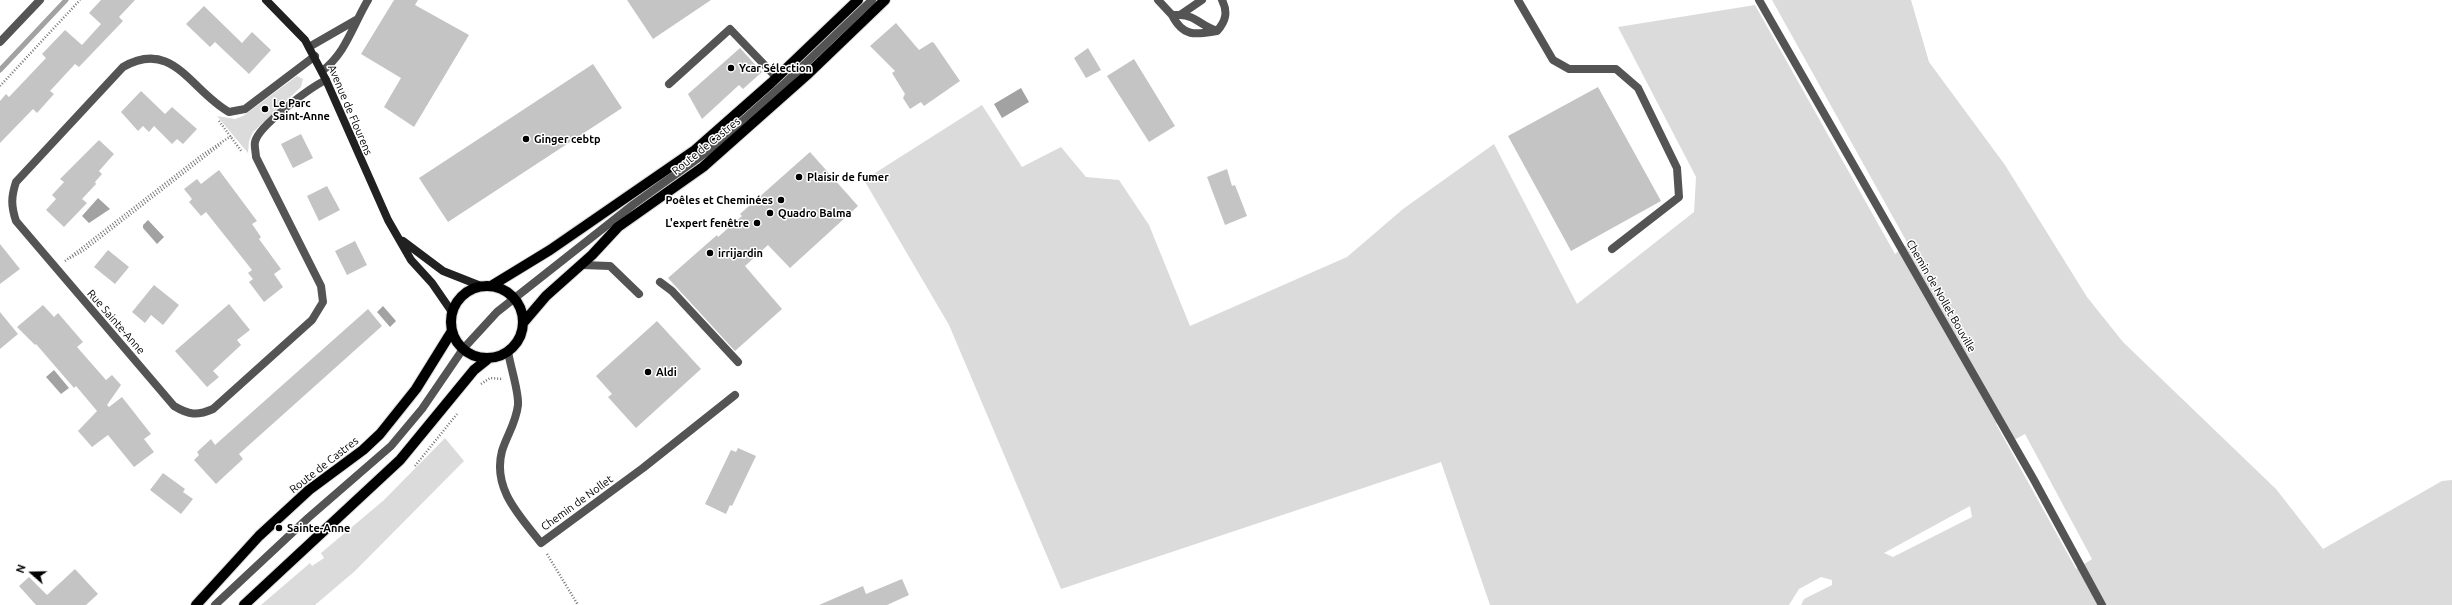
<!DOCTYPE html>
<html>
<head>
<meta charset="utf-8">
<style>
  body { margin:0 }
  #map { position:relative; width:2452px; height:605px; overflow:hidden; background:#fff; font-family:Ubuntu,sans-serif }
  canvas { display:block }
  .north { position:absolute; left:12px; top:553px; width:40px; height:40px; -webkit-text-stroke:3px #fff; paint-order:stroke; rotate:290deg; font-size:11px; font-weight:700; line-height:16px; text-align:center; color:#000 }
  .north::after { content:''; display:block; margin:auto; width:14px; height:18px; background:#000; clip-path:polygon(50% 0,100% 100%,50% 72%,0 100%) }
</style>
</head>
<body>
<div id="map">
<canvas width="2452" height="605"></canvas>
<div class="north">N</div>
</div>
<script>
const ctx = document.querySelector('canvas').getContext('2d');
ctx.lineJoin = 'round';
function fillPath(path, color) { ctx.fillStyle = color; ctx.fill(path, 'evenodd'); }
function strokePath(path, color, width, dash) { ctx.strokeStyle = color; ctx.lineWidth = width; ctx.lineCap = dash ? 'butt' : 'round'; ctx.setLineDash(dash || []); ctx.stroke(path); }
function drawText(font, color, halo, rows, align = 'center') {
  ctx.font = font + ' Ubuntu,sans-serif'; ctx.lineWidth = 3; ctx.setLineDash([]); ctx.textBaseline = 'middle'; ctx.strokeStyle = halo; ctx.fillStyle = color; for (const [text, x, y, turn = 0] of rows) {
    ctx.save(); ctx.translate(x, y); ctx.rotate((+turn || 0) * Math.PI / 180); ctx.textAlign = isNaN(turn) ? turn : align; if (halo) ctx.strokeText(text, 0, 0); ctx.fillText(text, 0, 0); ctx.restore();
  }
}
fillPath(new Path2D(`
  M1772,0H1911L1929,62L2005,165L2087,297L2123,342L2276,489L2323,549L2442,481L2452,480V605H1801L1804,599L1832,585V580L1821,577L1799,589L1789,605H1490L1441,462L1061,589L949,325L864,180L982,105L1022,167L1061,147L1086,177L1119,180L1149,225L1190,326L1347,257L1403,209L1494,144L1577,304L1694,212L1696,177L1618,27L1755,5L1895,254L1908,244ZM2001,418L2014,440L2025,434L2092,559L2076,569L1996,424ZM1970,506L1972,517L1893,557L1884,553Z
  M297,76L303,79L301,87L253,132L249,141L248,153L217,116L235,119L243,116Z
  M445,438L464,461L355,571L315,605H261L310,563L312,566L324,558L321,553L384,500Z`), '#dbdbdb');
fillPath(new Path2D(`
  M1021,88L1029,102L1002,118L994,104Z
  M98,198L110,209L89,223L82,216Z
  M148,220L164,237L157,244L143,228V225Z
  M383,306L396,321L390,327L377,312Z
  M54,370L69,388L61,394L46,377Z`), '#a2a2a2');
strokePath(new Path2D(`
  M0,70L66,0`), '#a2a2a2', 5);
fillPath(new Path2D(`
  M101,0H135L119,17L123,21L79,67L75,64L50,91L54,94L37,113L33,109L0,143V101L6,94L9,97L46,58L42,54L65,30L82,45L101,24L89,13Z
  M394,0H418L415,5L469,35L414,127L384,107L401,78L361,54Z
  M627,0H711L653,39Z
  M204,6L242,43L252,32L271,50L249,74L215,42L210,47L186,24Z
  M896,23L919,50L932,42L934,43L960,81L924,106L921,102L910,109L903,98L905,94L892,73L895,71L870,46Z
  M740,48L762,72L743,89L739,85L702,119L688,94Z
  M1088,48L1101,70L1086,78L1074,58Z
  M1134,59L1175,126L1149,142L1107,76Z
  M593,64L622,108L448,222L419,178Z
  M1598,87L1661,201L1571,251L1508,136Z
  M141,91L165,114L172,107L197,129L183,144L177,139L172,144L154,126L149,132L143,126L138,131L121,112Z
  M301,134L313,158L293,168L281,144Z
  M99,140L114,154L99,171L102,174L95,182L96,184L82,199L87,203L64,227L46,210L56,199L52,195L64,182L60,179Z
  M810,152L858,206L790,268L768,245L745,266L782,309L735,351L668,278L717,235L718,237L742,216L740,214Z
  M1227,169L1232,186L1235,185L1247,216L1225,225L1207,177Z
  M219,170L257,221L252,224L261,237L259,239L281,269L274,274L283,287L264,302L249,282L253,279L248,273L252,270L206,212L201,216L189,202L192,199L184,189L197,179L201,184Z
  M327,186L340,210L319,221L307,196Z
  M355,241L367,265L347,275L335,251Z
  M0,244L20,269L0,284Z
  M108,250L129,267L115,284L94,267Z
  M154,285L179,305L163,325L151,315L145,323L132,312Z
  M229,304L250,330L237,340L241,345L213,371L219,377L207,387L175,351Z
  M43,305L54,317L58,313L83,342L77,347L106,380L112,375L121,385L107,405L109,407L122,397L151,434L144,439L154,452L134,467L108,435L92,447L78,431L97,411L76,386L74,388L36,344L35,345L17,327Z
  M368,309L382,326L239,454L243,459L216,484L194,460L199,455L197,452L211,439L215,445Z
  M0,312L18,334L0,349Z
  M657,321L701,369L636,428L608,397L612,394L596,376Z
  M738,448L756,456L732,506L730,505L726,514L705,504L731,450L736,452Z
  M163,473L185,489L183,492L193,499L181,514L150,490Z
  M75,569L98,594L86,605H36L19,586L29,577L47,595Z
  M902,579L909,595L887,605H819L863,586L866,594Z`), '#c4c4c4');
const primary = new Path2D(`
  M491,286L550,250L695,150L771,83L858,0
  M451 322a36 36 0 1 1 72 0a36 36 0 1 1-72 0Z
  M523,323L546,296L592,255L618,227L703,167L809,73L885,0
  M196,605L259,536L309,490L363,450L380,434L416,389L452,331
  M244,605L400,460L474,370L489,358`);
strokePath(primary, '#dbdbdb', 12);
strokePath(new Path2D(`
  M0,86L80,0
  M219,121L242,152
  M70,258L83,251L221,144
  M65,261L202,155L231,136
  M481,384L490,378L502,379
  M415,466L457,414
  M547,554L578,605`), '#767676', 2.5, [1, 2]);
strokePath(new Path2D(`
  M1158,0L1172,15H1180L1202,0
  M1518,0L1553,60L1569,69H1616L1638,88L1677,168L1679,197L1612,249
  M1172,15C1183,37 1195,35 1217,31C1226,21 1228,12 1222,0
  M1180,15C1194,15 1202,26 1215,30
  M669,84L730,29L777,78
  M582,265L610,266L639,294
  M660,282L672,291L738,362
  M215,605L308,518L391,446L422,409L463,349L497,312L634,204L711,149L785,83L872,0`), '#545454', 8);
strokePath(new Path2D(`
  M1759,0L2034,480L2102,605
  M0,42L40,0
  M309,47L356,20
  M315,56L245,109L229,112C191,91 173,38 123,67L16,182C11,197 11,206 16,221L174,406C189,415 197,416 213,409L312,320L323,302L321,286L256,157C256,153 254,146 255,142C258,126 311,87 326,80
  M322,71C346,53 353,25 368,0
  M508,351C510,366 519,391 518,405C516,423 507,435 502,451C492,489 520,516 541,543L643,468L735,395`), '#545454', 8);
strokePath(new Path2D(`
  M266,0L305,40L326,80L388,220L411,260L432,283L452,312
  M403,241L443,271L481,286`), '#212121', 8);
strokePath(primary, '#000', 10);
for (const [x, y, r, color] of [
  [731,68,4,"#000"],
  [265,109,4,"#000"],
  [526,139,4,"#000"],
  [799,177,4,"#000"],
  [781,200,4,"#000"],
  [770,213,4,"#000"],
  [757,223,4,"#000"],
  [710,253,4,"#000"],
  [648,372,4,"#000"],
  [279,528,4,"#000"]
]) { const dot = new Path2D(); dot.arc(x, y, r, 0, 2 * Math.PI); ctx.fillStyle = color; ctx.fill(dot); strokePath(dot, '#fff', 1.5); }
drawText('bold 11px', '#000', '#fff', [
  ["Ycar Sélection",739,68],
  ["Le Parc",273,103],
  ["Saint-Anne",273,116],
  ["Ginger cebtp",534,139],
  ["Plaisir de fumer",807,177],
  ["Poêles et Cheminées",773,200,"right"],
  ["Quadro Balma",778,213],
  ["L'expert fenêtre",749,223,"right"],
  ["irrijardin",718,253],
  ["Aldi",656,372],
  ["Sainte-Anne",287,528]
], 'left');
drawText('11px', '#000', '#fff', [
  ["Avenue de Flourens",350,110,67],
  ["Route de Castres",706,146,-39],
  ["Chemin de Nollet Bouville",1941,296,60],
  ["Rue Sainte-Anne",116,322,49],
  ["Route de Castres",324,465,-38],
  ["Chemin de Nollet",577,503,-36]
]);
</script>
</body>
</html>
